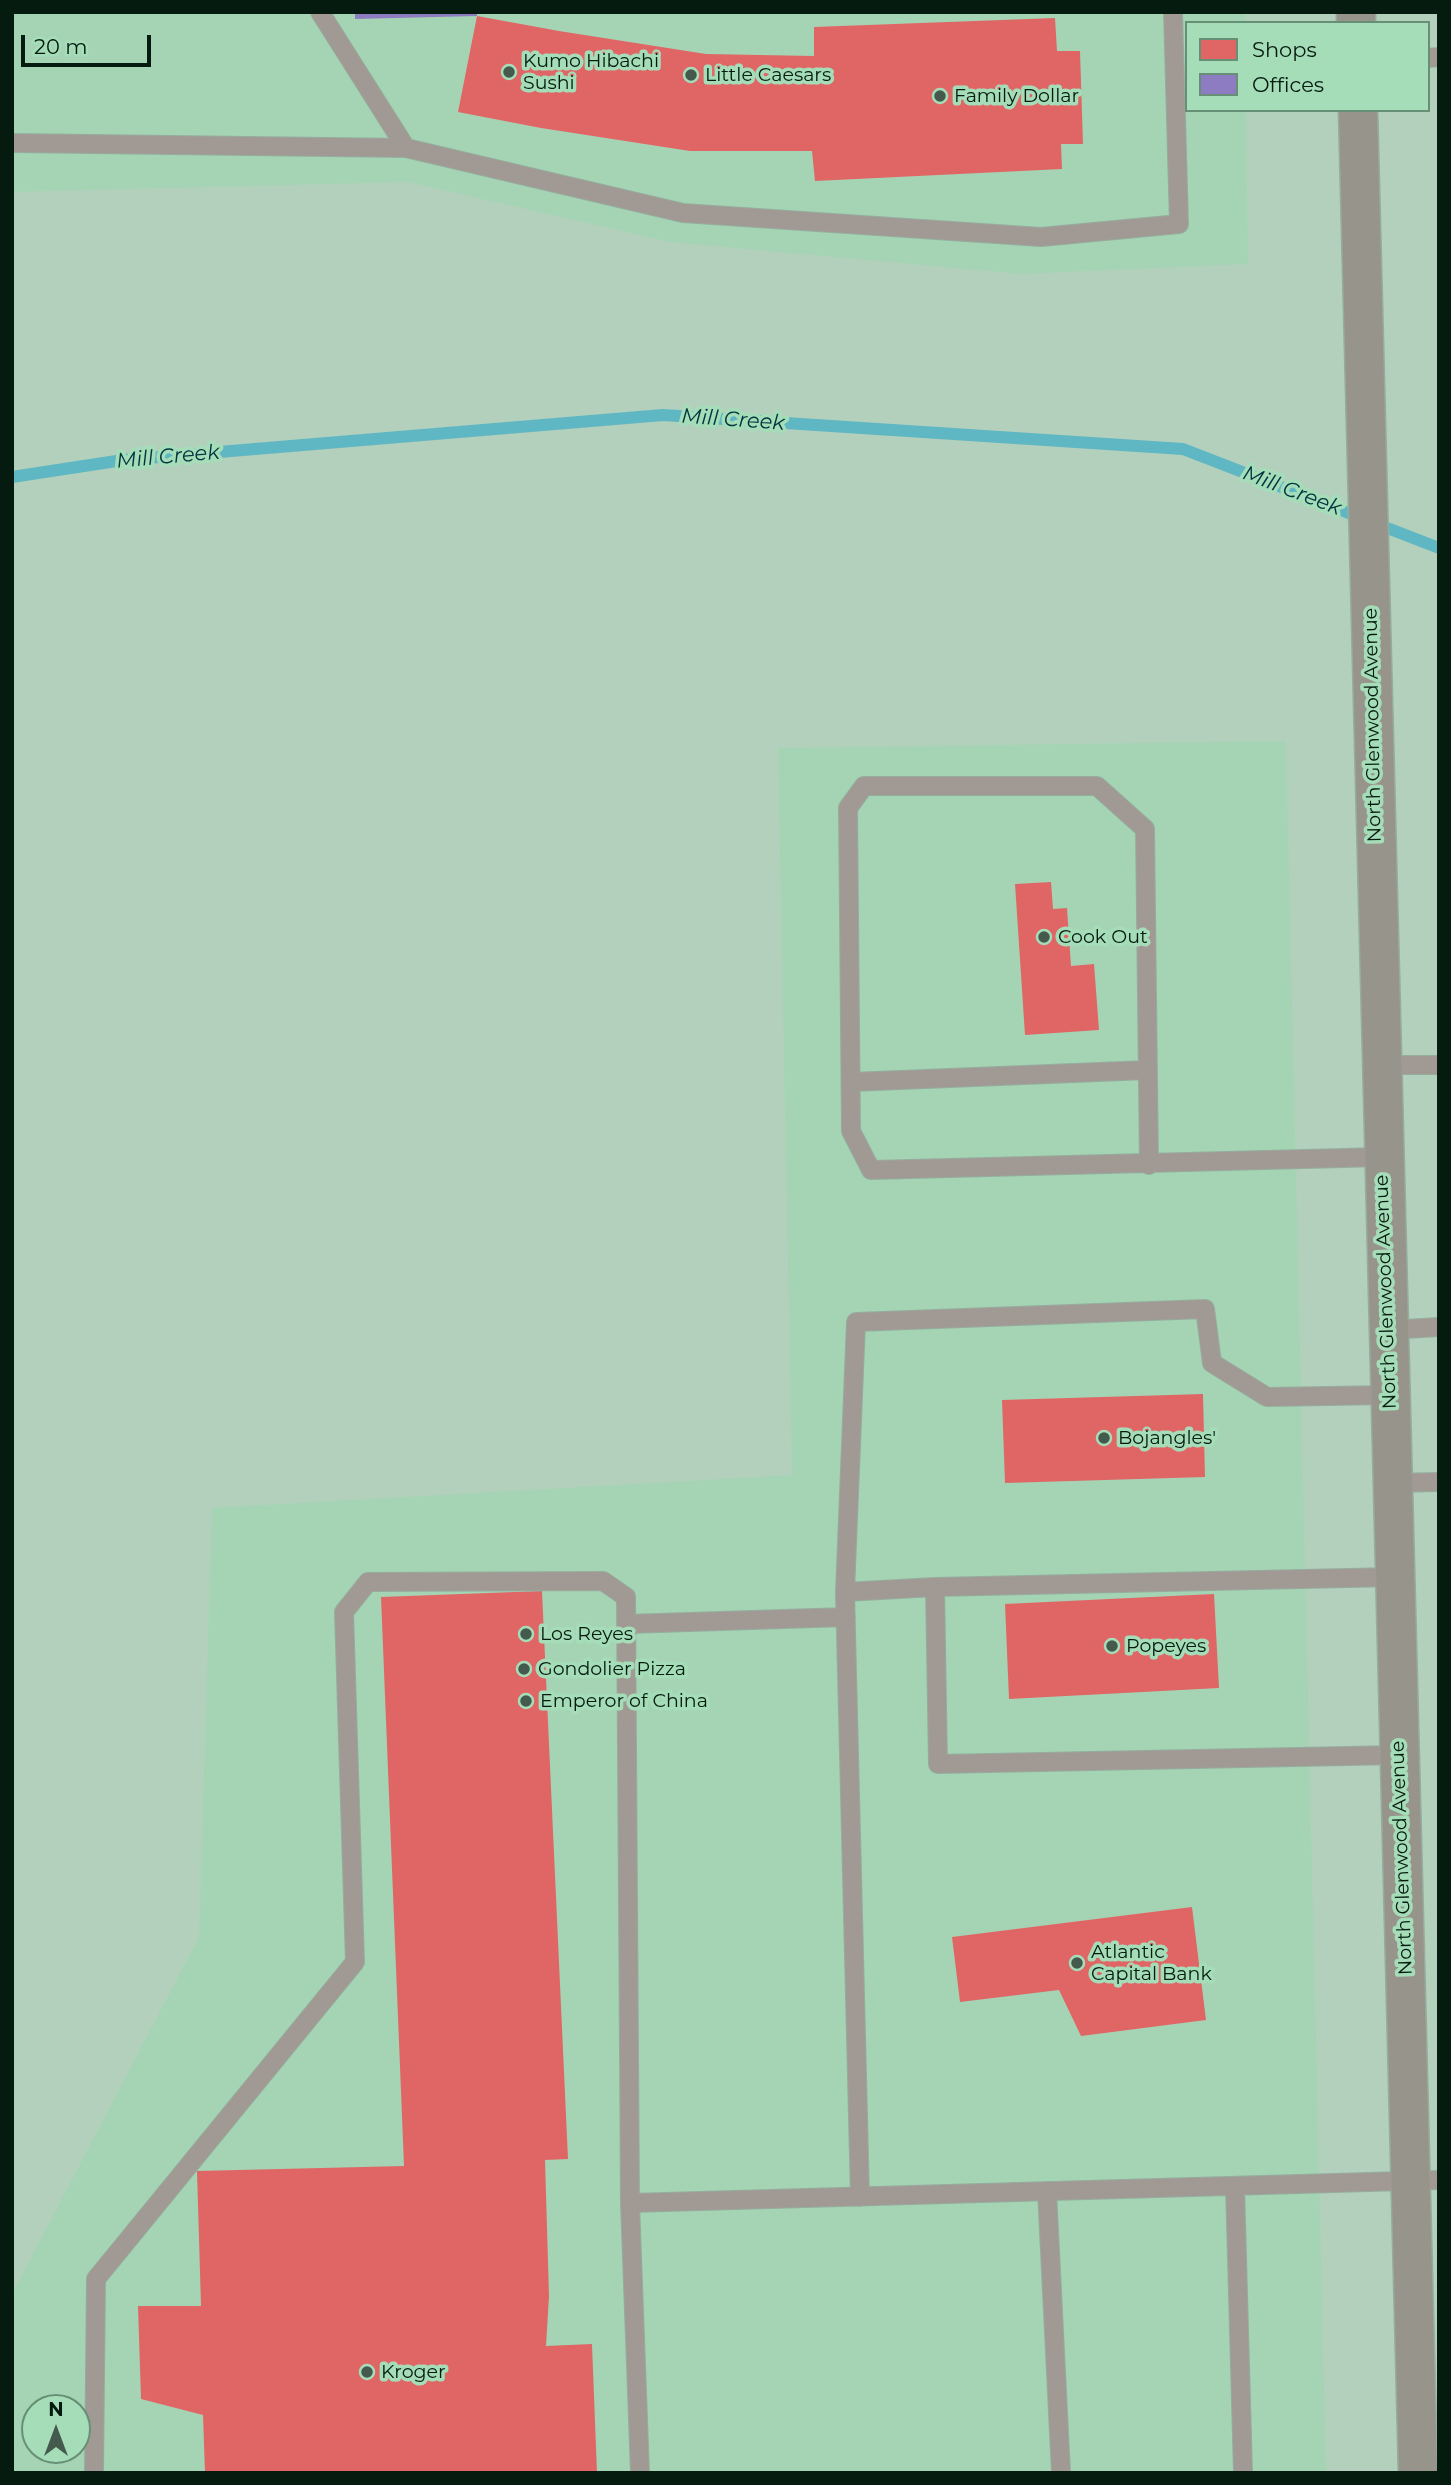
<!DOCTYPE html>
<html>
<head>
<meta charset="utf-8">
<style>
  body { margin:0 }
  #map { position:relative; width:1451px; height:2485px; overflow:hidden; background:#b3d0bd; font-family:Montserrat,sans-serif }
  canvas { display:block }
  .frame { position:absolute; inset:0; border:14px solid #061b0f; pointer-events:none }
  .legend { position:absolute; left:1185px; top:21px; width:245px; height:91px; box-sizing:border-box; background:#a6ddb9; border:2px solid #668f75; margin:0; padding:9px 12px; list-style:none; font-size:21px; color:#061b0f }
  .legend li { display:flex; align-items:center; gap:14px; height:35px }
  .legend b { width:35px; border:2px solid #668f75 }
  .north { position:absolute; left:21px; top:2394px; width:70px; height:70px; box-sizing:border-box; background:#a6ddb9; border:2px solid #668f75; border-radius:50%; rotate:0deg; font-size:19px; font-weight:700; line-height:28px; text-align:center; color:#061b0f }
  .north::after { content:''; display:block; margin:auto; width:24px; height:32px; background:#435a4c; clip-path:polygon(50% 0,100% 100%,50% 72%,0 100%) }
  .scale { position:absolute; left:21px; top:35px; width:130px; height:32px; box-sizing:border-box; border:4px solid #061b0f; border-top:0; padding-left:9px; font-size:21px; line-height:24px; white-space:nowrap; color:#061b0f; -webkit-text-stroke:5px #a6ddb9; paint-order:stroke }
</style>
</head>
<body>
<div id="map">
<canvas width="1451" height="2485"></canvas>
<div class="frame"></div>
<ul class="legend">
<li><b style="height:19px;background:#e06666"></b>Shops</li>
<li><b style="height:19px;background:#8e7cc3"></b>Offices</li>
</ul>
<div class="north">N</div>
<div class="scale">20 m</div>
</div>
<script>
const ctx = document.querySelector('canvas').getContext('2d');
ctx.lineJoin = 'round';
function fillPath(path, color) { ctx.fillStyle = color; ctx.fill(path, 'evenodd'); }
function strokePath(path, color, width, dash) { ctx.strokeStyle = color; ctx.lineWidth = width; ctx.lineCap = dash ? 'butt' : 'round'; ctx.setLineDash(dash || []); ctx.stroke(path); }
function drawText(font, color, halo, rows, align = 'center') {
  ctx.font = font + ' Montserrat,sans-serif'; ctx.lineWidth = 7; ctx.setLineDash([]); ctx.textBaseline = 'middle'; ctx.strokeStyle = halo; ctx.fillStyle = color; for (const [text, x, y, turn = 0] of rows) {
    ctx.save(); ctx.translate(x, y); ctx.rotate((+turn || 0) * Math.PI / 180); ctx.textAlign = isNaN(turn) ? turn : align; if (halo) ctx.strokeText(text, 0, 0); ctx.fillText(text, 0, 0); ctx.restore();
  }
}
fillPath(new Path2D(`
  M12,12H1245V23H1187V110H1246L1248,264L1022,274L670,242L408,182L12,192Z
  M1286,741L1326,2473H12V2294L199,1937L212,1508L792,1475L778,748ZM35,2408H77V2450H35Z`), '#a5d4b5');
fillPath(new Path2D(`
  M477,16L559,31L706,54L814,56V27L1055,18L1057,51H1080L1083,144H1061L1062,169L815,181L812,151H690L541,128L458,112Z
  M1051,882L1053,909L1067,908L1071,966L1094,964L1099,1030L1025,1035L1015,884Z
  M1203,1394L1205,1477L1005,1483L1002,1400Z
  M542,1591L568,2159L545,2160L549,2296L546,2346L592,2344L597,2473H205L203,2415L141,2399L138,2306H201L197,2171L404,2166L381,1597Z
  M1214,1594L1219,1688L1009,1699L1005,1604Z
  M1192,1907L1206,2020L1081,2036L1059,1990L960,2002L952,1937Z`), '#e06666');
fillPath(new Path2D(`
  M355,12H477V16L355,19Z`), '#8e7cc3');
strokePath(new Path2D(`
  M12,477L123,460L663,415L1183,449L1439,548`), '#5fb7c3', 12);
const service = new Path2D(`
  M320,12L406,148
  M1428,58L1439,57
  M12,143L406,148L683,213L1041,237L1179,224L1173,12
  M1381,1065H1439
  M851,1082L1148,1070
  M1149,1165L1145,829L1097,786H864L848,808L851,1131L871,1170L1383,1157
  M1388,1330L1439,1327
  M1392,1483L1439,1482
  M935,1587L938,1764L1399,1755
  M845,1592L935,1587L1394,1577
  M627,1624L846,1617
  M1235,2186L1243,2473
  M1047,2191L1061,2473
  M860,2197L845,1592L856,1322L1205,1309L1212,1363L1267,1397L1389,1395
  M630,2203L640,2473
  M94,2473L96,2279L355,1962L344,1612L368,1582L603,1581L626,1597L630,2203L1439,2180`);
const primary = new Path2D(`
  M1356,12V23
  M1358,110L1418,2473`);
strokePath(service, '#96ad9e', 20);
strokePath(primary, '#96ad9e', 41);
strokePath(service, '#a19a94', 18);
strokePath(primary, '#97948b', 38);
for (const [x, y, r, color] of [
  [509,72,7,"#435a4c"],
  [691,75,7,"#435a4c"],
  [940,96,7,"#435a4c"],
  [1044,937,7,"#435a4c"],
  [1104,1438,7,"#435a4c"],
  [526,1634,7,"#435a4c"],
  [1112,1646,7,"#435a4c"],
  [524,1669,7,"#435a4c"],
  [526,1701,7,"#435a4c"],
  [1077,1963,7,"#435a4c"],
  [367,2372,7,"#435a4c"]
]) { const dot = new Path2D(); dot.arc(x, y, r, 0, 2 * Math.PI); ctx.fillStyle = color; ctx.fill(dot); strokePath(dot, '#a6ddb9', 2.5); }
drawText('19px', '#061b0f', '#a6ddb9', [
  ["Kumo Hibachi",523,61],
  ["Sushi",523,83],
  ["Little Caesars",705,75],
  ["Family Dollar",954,96],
  ["Cook Out",1058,937],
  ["Bojangles'",1118,1438],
  ["Los Reyes",540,1634],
  ["Popeyes",1126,1646],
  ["Gondolier Pizza",538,1669],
  ["Emperor of China",540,1701],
  ["Atlantic",1091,1952],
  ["Capital Bank",1091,1974],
  ["Kroger",381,2372]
], 'left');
drawText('19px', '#061b0f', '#a6ddb9', [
  ["North Glenwood Avenue",1373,725,-91],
  ["North Glenwood Avenue",1386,1292,-92],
  ["North Glenwood Avenue",1402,1858,-92]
]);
drawText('italic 21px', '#00343f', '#a6ddb9', [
  ["Mill Creek",733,420,4],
  ["Mill Creek",168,457,-5],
  ["Mill Creek",1292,491,21]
]);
</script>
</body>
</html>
